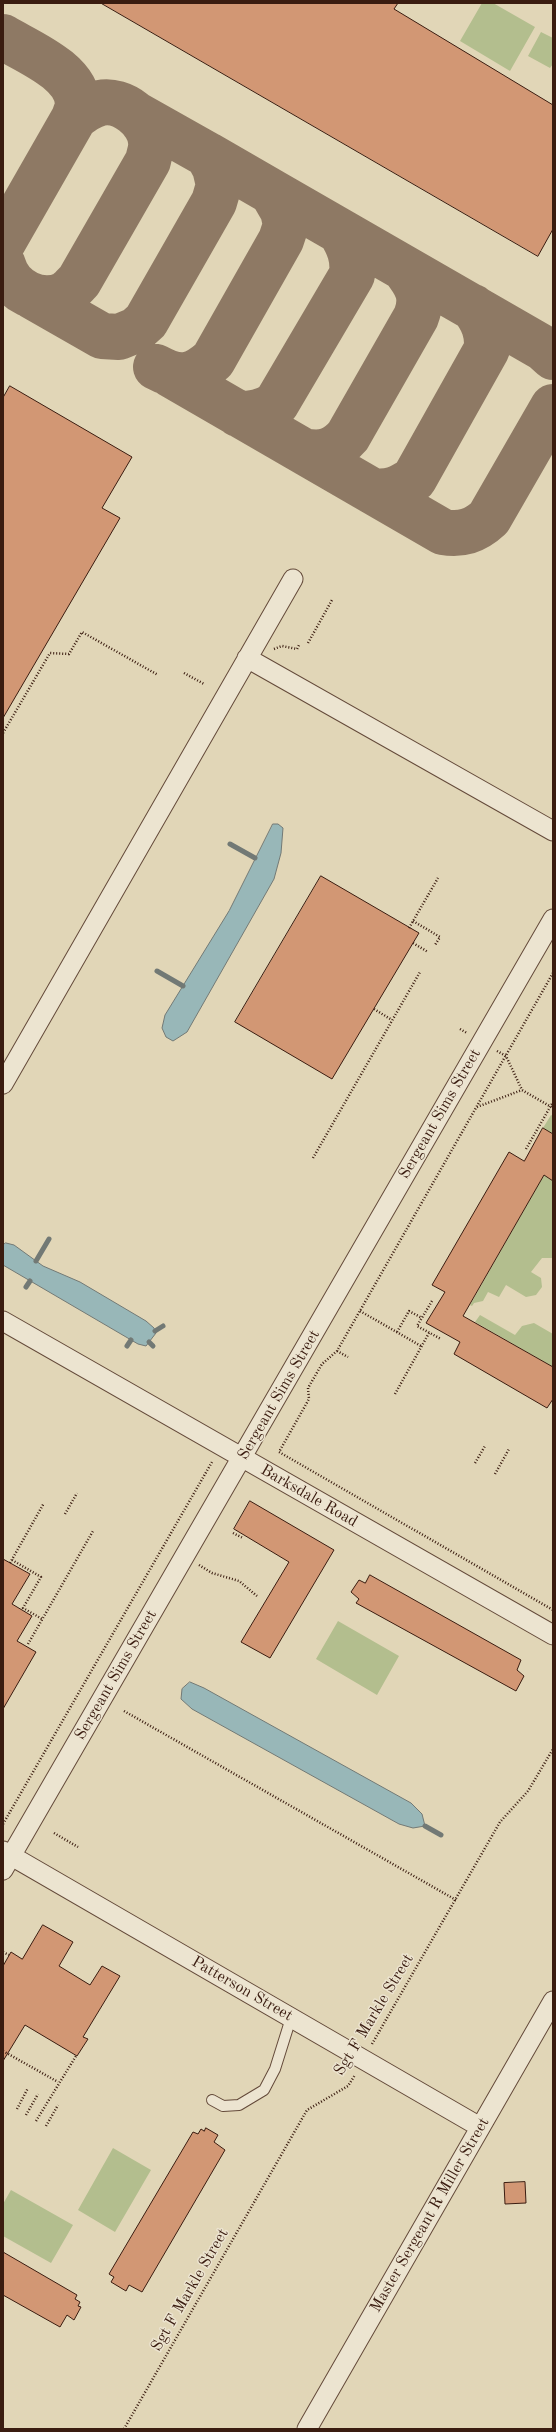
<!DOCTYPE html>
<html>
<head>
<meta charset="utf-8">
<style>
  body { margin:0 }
  #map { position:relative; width:556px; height:2432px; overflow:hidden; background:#e1d6b7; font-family:"Old Standard TT",serif }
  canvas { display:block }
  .frame { position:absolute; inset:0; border:4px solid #3a1c10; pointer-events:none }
</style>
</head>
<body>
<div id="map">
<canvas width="556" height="2432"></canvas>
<div class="frame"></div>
</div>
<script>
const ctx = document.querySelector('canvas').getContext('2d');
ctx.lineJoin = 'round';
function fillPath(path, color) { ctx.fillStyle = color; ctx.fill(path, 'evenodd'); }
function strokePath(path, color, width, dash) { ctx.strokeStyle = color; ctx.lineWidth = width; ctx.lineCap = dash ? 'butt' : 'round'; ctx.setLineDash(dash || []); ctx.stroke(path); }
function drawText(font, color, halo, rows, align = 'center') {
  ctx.font = font + ' "Old Standard TT",serif'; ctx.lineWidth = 3; ctx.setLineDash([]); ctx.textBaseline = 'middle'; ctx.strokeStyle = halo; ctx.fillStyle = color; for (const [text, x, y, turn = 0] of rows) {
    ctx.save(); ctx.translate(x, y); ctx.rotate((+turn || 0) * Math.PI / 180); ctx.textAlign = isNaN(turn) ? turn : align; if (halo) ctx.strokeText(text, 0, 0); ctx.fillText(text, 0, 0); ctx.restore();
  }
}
fillPath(new Path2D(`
  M482,3H493L535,27L510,71L460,41Z
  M541,32L553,38V64L550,68L528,56Z
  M551,1115L553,1116V1134L543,1128Z
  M544,1175L553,1181V1258H542L531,1272L541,1278L542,1287L536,1295L526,1297L506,1285L499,1297L488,1292L483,1301L474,1303L472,1306L470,1305Z
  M480,1315L515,1335L522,1326L534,1323L553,1334V1367L475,1322Z
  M338,1621L399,1656L377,1695L316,1659Z
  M113,2148L151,2170L115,2232L78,2210Z
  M11,2190L73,2225L51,2263L3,2236V2204Z`), '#b3be8e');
const water = new Path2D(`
  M273,824H278L283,828L281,853L274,879L187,1032L173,1041L166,1037L162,1028L165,1015L229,911Z
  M6,1243L14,1245L43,1266L80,1282L146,1321L154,1328L156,1333L146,1346L138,1344L3,1265V1245Z
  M190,1682L204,1688L411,1803L422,1814L425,1826L413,1828L399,1824L192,1709L181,1699L182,1689Z`);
fillPath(water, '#98b7b8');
strokePath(water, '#727975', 1);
strokePath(new Path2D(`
  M230,844L255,858
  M157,971L183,986
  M36,1261L49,1239
  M26,1287L30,1281
  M155,1331L163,1326
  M149,1342L153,1346
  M127,1346L131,1340
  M425,1826L441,1835`), '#727975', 5);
strokePath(new Path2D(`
  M3,37C28,52 77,71 78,104C78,108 75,114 74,118L3,242
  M272,192L543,348L553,357
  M3,265C10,291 41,306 65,294C70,291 75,285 79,281L148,161C149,155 152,148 151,142C150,120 122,98 100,103C89,106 82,111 74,118
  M32,296L102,336L119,337L136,330L146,321L214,202L219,185L215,168L208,155L137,115
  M156,367C180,380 192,378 213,360L281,240L286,225L283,211L272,192L208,155
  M170,374L443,532C462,535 475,531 489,518L553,407
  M238,414C253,414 263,412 276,404L352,275C354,257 349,246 340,231
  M303,451C323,455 335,451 348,436L416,317C424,296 417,285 404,268
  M372,491C390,493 399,489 414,479L487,349C488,331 483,321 473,307`), '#8e7964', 46);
const building = new Path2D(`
  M101,3H398L394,9L553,105V229L538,256Z
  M10,386L132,457L102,508L120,518L3,718V398Z
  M321,876L419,933L332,1079L235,1022Z
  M543,1128L553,1134V1181L544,1175L463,1316L553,1367V1399L547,1408L454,1354L460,1342L426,1323L445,1292L432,1285L509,1152L524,1161Z
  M250,1501L334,1550L270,1658L241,1642L289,1562L234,1529Z
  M3,1559L30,1574L12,1604L32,1616L17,1641L36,1652L3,1709Z
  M370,1575L521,1660L517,1670L524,1676L516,1691L356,1603L359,1599L351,1592L359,1580L365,1583Z
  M43,1925L73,1942L59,1966L90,1985L102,1966L120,1976L83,2037L88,2039L77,2056L25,2025L3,2061V1966L11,1952L22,1959Z
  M206,2128L218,2135L214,2142L225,2150L142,2292L129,2285L126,2291L111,2282L114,2277L109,2274L193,2132L198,2134L201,2129L204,2131Z
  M525,2182L526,2203L505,2204L504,2183Z
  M3,2252L77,2295L75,2299L80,2302L78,2306L81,2307L74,2320L67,2315L60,2327L3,2295Z`);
fillPath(building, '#d29774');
strokePath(building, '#3a1c10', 1);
const service = new Path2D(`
  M212,2100L223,2106L239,2105L264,2090L275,2069L291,2018`);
const minor = new Path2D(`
  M247,658L553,831
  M3,1084L293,579
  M3,1321L553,1635
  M3,1851L480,2127
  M3,1870L553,919
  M307,2429L553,2001`);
strokePath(service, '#644a3a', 12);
strokePath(minor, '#644a3a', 21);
strokePath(new Path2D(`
  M308,643L332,600
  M274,649L282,646L297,649L299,645
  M184,673L204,684
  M3,733L50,653L69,654L82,632L158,675
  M413,921L440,937L435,945
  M409,928L438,878
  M413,943L428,952
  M553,973L337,1351L322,1364L308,1388L309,1399L279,1452L553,1610
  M374,1009L392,1020
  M460,1029L467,1033
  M497,1051L506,1056L522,1090L553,1108
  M477,1107L522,1090
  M526,1149L553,1102
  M313,1158L420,972
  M432,1301L417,1326L441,1339
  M360,1311L421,1346
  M397,1332L409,1311L422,1318
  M337,1351L348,1357
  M395,1394L429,1333
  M475,1463L485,1446
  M495,1474L509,1449
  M65,1514L77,1493
  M233,1533L243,1538
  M12,1560L41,1577L23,1608L42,1619
  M10,1563L44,1503
  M199,1565L212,1573L239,1581L257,1596
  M28,1644L93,1531
  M124,1711L456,1900
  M3,1824L212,1462
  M54,1833L78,1847
  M3,1952L9,1955
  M372,2044L500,1822L528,1791L553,1749
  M3,2051L58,2082
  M17,2109L28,2088
  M26,2115L38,2094
  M36,2121L76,2056
  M46,2126L58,2105
  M124,2429L307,2110L348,2086L355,2075`), '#3a1c10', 2.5, [1, 2]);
strokePath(service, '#ece4d0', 10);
strokePath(minor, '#ece4d0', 19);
drawText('16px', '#3a1c10', '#ece4d0', [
  ["Sergeant Sims Street",440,1114,-60],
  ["Sergeant Sims Street",279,1395,-60],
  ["Barksdale Road",309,1496,30],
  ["Sergeant Sims Street",116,1675,-60],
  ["Patterson Street",242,1989,30],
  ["Sgt F Markle Street",374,2015,-59],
  ["Master Sergeant R Miller Street",430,2215,-60],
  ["Sgt F Markle Street",190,2290,-60]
]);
</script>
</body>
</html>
